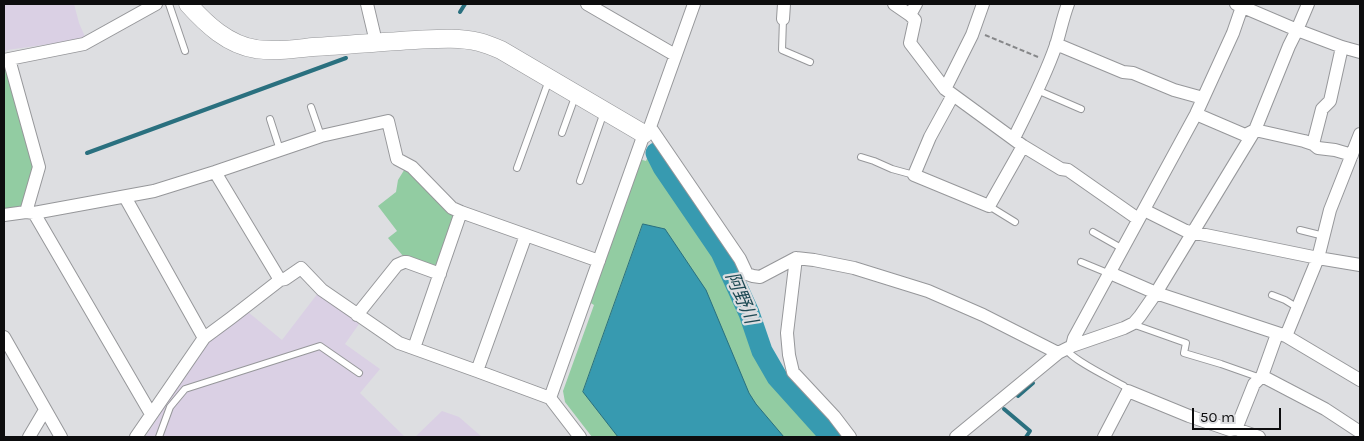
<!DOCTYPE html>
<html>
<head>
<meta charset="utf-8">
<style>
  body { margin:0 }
  #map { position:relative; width:1364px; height:441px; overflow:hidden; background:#dddee1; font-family:Karla,sans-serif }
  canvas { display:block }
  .frame { position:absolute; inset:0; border:5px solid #0d0d0e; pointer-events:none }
  .scale { position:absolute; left:1192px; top:408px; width:89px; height:22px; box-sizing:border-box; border:2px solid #0d0d0e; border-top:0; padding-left:6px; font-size:15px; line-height:18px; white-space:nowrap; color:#0d0d0e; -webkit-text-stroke:4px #dddee1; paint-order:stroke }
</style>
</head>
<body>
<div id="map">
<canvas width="1364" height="441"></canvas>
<div class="frame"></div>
<div class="scale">50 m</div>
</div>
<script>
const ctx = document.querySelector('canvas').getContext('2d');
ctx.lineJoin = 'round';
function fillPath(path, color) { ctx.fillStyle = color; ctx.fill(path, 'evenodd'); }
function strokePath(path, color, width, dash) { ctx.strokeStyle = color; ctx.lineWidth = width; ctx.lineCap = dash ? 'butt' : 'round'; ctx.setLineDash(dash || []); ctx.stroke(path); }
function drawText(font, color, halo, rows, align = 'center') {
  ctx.font = font + ' Karla,"Noto Sans JP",sans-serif'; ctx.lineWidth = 4.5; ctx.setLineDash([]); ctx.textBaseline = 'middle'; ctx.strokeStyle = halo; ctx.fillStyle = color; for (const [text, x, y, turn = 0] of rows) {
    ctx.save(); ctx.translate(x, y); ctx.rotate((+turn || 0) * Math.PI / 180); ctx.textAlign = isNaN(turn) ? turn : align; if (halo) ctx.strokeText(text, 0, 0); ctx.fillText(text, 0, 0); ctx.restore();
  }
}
fillPath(new Path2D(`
  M4,4H74L79,23L86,39L7,50L4,52Z
  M318,293L359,324L345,344L380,369L360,393L405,437H145L206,344L248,312L282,340Z
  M442,411L459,417L482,437H415Z`), '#dad0e4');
fillPath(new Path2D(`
  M4,67L7,70L34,166L24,203L20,207L4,209Z
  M648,156L719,259L764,366L777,388L822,437H592L565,402L563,391L594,305L589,302L639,159L646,161Z
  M406,167L414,174L453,215L454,222L439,264L433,267L403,256L388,238L397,231L378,206L396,192L398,180Z`), '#92cca2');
const water = new Path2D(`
  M643,224L665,229L706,290L749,393L756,404L784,437H618L583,392Z`);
fillPath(water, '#379ab0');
strokePath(water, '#2a707f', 1);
strokePath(new Path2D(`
  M460,12L465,4
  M87,153L346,58
  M1018,396L1033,383
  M1004,409L1030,431L1026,437`), '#2a707f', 4);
strokePath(new Path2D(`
  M656,153L663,167L721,252L749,313L762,351L777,377L831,437`), '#379ab0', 21);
const lane = new Path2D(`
  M169,4L185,51
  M783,19L782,50L810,62
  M1037,90L1081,109
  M311,107L321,136
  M270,119L280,150
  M562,133L575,97
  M861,157L874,161L892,169L914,175
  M517,168L549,80
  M580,181L604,112
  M989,206L1015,222
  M1300,230L1324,236
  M1093,232L1123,249
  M1081,262L1110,274
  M1272,295L1285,300L1298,308
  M1134,323L1138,326L1186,343L1184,353L1221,364L1255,376L1258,380
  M1066,349C1072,360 1112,379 1124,386L1128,391
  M159,437L170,407L185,389L320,346L359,373`);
const street = new Path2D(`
  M367,4L376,42
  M587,4L675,55
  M894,4L910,15L915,20L910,43L945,89L1023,146L1061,169L1068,170L1138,219
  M1236,4L1297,30L1342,47L1360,52
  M910,15L916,4
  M783,19L784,4
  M1056,44L1123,72L1133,73L1174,90L1203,98
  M9,59L39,167L26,212
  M4,60L84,44L156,4
  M945,89L972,35L983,4
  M953,95L930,137L914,175L989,206L1023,146
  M1196,114L1245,135L1255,130L1304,141L1313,144L1318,148L1335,150L1352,155
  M650,127L740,259L747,274L753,276L760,277L796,258L814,260L854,268L928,291L983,315L1058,353
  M1014,138C1029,108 1045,77 1056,45C1060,32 1063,17 1068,4
  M1313,144L1322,109L1330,101L1342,47
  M125,197L204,338
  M1144,210L1186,231L1318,258L1360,265
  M34,213L151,414
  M4,215L26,212L34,213L154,191L215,172L321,136L388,121L397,159L412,167L452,208L461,212L599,261
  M796,258L787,333L789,355L793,372L834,416L850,437
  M1110,273L1156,293L1286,336L1360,380
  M280,280L285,279L301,268L322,290L399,343L477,371L550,398
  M357,315L397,265L404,262H407L440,274
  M1286,336L1318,258L1330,210L1360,134
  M4,337L61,437
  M1072,346L1074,338L1196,114L1233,33L1243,4
  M414,348L461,212
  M477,371L526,235
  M1262,376L1325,409L1360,432
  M1236,429L1254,384L1262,376L1277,334
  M29,437L45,410
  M136,437L204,338L231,318L280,280L215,172
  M580,437L550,398L644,134L650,127L694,4
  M956,437L1058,353L1072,346L1124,328L1134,323L1140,316L1156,293L1255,130L1289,46L1297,30L1308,4
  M1104,437L1128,391L1189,416L1230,430L1236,429L1259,437`);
const secondary = new Path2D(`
  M188,4C206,24 228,45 256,49C274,52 294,49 313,47C347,45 381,42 415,40C436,39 458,37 479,42C487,44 494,47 501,50L644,134`);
strokePath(lane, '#96979a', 8);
strokePath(street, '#96979a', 14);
strokePath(secondary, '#96979a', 19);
strokePath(new Path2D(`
  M985,35L1038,57`), '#868789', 2, [5, 2.5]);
strokePath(lane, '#fff', 6);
strokePath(street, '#fff', 12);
strokePath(secondary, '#fff', 18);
drawText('italic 18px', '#1f4a54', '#dddee1', [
  ["阿野川",741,298,67]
]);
</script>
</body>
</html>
